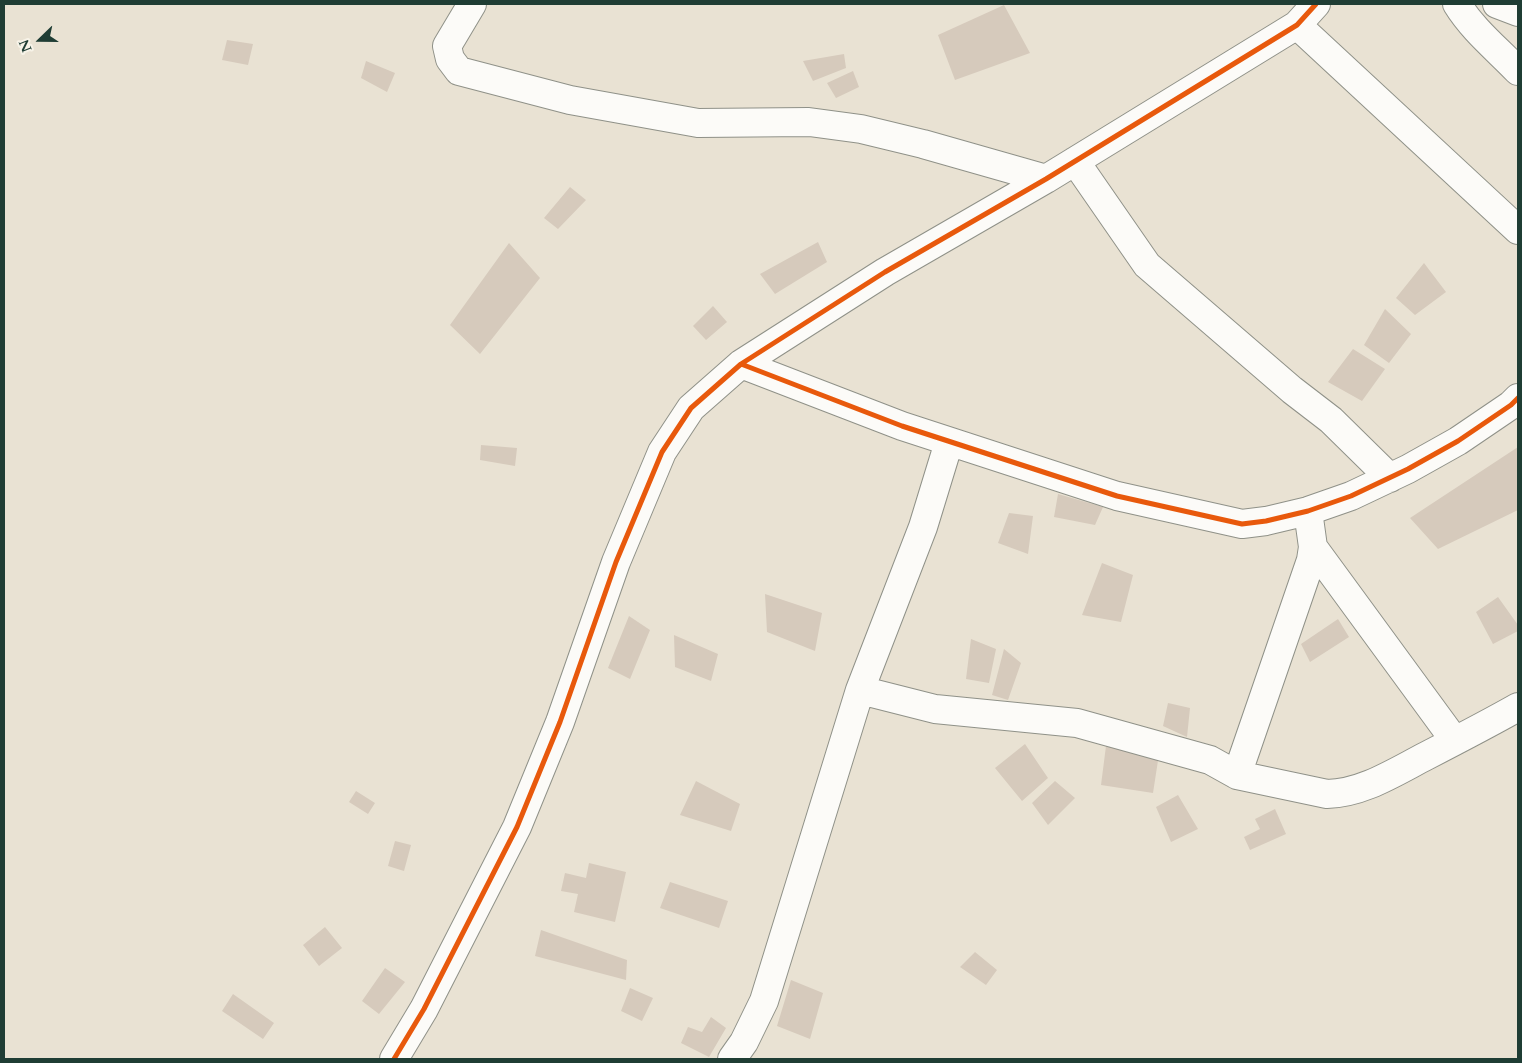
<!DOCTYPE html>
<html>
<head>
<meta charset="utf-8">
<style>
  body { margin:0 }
  #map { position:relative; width:1522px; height:1063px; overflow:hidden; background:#e9e2d3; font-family:Cardo,serif }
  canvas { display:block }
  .frame { position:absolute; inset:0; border:5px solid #1f3d34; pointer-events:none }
  .north { position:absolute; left:15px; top:15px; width:50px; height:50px; -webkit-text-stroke:4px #f7f3e8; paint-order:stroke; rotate:248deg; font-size:14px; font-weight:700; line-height:20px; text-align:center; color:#1f3d34 }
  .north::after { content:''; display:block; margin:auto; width:18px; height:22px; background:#1f3d34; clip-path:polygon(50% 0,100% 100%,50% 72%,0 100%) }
</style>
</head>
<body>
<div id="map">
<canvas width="1522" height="1063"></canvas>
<div class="frame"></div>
<div class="north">N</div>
</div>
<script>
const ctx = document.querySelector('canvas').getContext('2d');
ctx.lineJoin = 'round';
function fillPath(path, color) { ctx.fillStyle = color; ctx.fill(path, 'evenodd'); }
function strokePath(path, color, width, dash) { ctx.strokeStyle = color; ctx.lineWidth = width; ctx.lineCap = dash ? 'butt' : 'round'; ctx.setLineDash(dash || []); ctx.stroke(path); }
fillPath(new Path2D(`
  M1004,5L1030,53L955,80L938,35Z
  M227,40L253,44L248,65L222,60Z
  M844,54L846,68L813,81L803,61Z
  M366,61L395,73L387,92L361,78Z
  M853,71L859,87L836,98L827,83Z
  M570,187L586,200L558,229L544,218Z
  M818,242L827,262L775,294L760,274Z
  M509,243L540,278L480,354L450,325Z
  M1424,263L1446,292L1415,315L1396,298Z
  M713,306L727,322L706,340L693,326Z
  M1385,309L1411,334L1389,363L1364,345Z
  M1353,349L1385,369L1362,401L1328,382Z
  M481,445L517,448L515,466L480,460Z
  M1518,447V510L1438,549L1410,518Z
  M1058,494L1103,507L1095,525L1054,517Z
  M1009,513L1033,516L1028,554L998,543Z
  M1102,563L1133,575L1121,622L1082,615Z
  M765,594L822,613L815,651L767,632Z
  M1498,597L1518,625V631L1493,644L1476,612Z
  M629,616L650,630L630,679L608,668Z
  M1338,619L1349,637L1310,662L1301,644Z
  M674,635L718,654L711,681L675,667Z
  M971,639L996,649L989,683L966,679Z
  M1004,649L1021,663L1008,700L992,695Z
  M1168,703L1190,708L1187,737L1163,726Z
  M1025,744L1048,778L1022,801L995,768Z
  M1106,746L1159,754L1153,793L1101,785Z
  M696,781L740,804L731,831L680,815Z
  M1055,781L1075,798L1048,825L1032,803Z
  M356,791L375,803L368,814L349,802Z
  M1178,795L1198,829L1171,842L1156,807Z
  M1275,809L1286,834L1250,850L1244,837L1260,829L1255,819Z
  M395,841L411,845L404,871L388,866Z
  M589,863L626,872L615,922L574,912L578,894L561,891L565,873L586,878Z
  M670,882L728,901L719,928L660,908Z
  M325,927L342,948L319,966L303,945Z
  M541,930L627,960L626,980L535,956Z
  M975,952L997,970L986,985L960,967Z
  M385,968L405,982L379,1014L362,1001Z
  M791,980L823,993L810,1039L777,1026Z
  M630,988L653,998L642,1021L621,1011Z
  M233,994L274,1023L263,1039L222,1011Z
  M711,1017L726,1028L709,1057L681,1043L688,1027L702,1032Z`), '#d6cabc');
const minor = new Path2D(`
  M472,4L447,46L450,59L459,71L570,100L698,123L809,122L861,129L923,144L1046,179
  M1457,4C1473,30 1497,49 1518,71
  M1497,4L1518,12
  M1297,25L1518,230
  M1075,161L1147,265L1292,390L1331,420L1390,478
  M741,364L902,426L1117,496L1242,524L1266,521L1308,511L1351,496L1408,469L1458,441L1511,405L1518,398
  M1313,547L1455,741
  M860,690L935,709L1077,723L1210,760L1237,775L1327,794C1363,793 1395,772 1426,756C1457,740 1488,724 1518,707
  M1237,775L1311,560L1313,547L1308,511
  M394,1059L424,1009L517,827L560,722L616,562L662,452L691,408L741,364L885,272L1046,179L1297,25L1316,4
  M732,1059L744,1042L764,1001L860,690L923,527L949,442`);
strokePath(minor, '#8f9188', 30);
strokePath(minor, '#fcfbf8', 28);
strokePath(new Path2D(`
  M741,364L902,426L1117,496L1242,524L1266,521L1308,511L1351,496L1408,469L1458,441L1511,405L1518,398
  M394,1059L424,1009L517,827L560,722L616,562L662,452L691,408L741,364L885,272L1046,179L1297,25L1316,4`), '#e8590c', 5);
</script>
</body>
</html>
